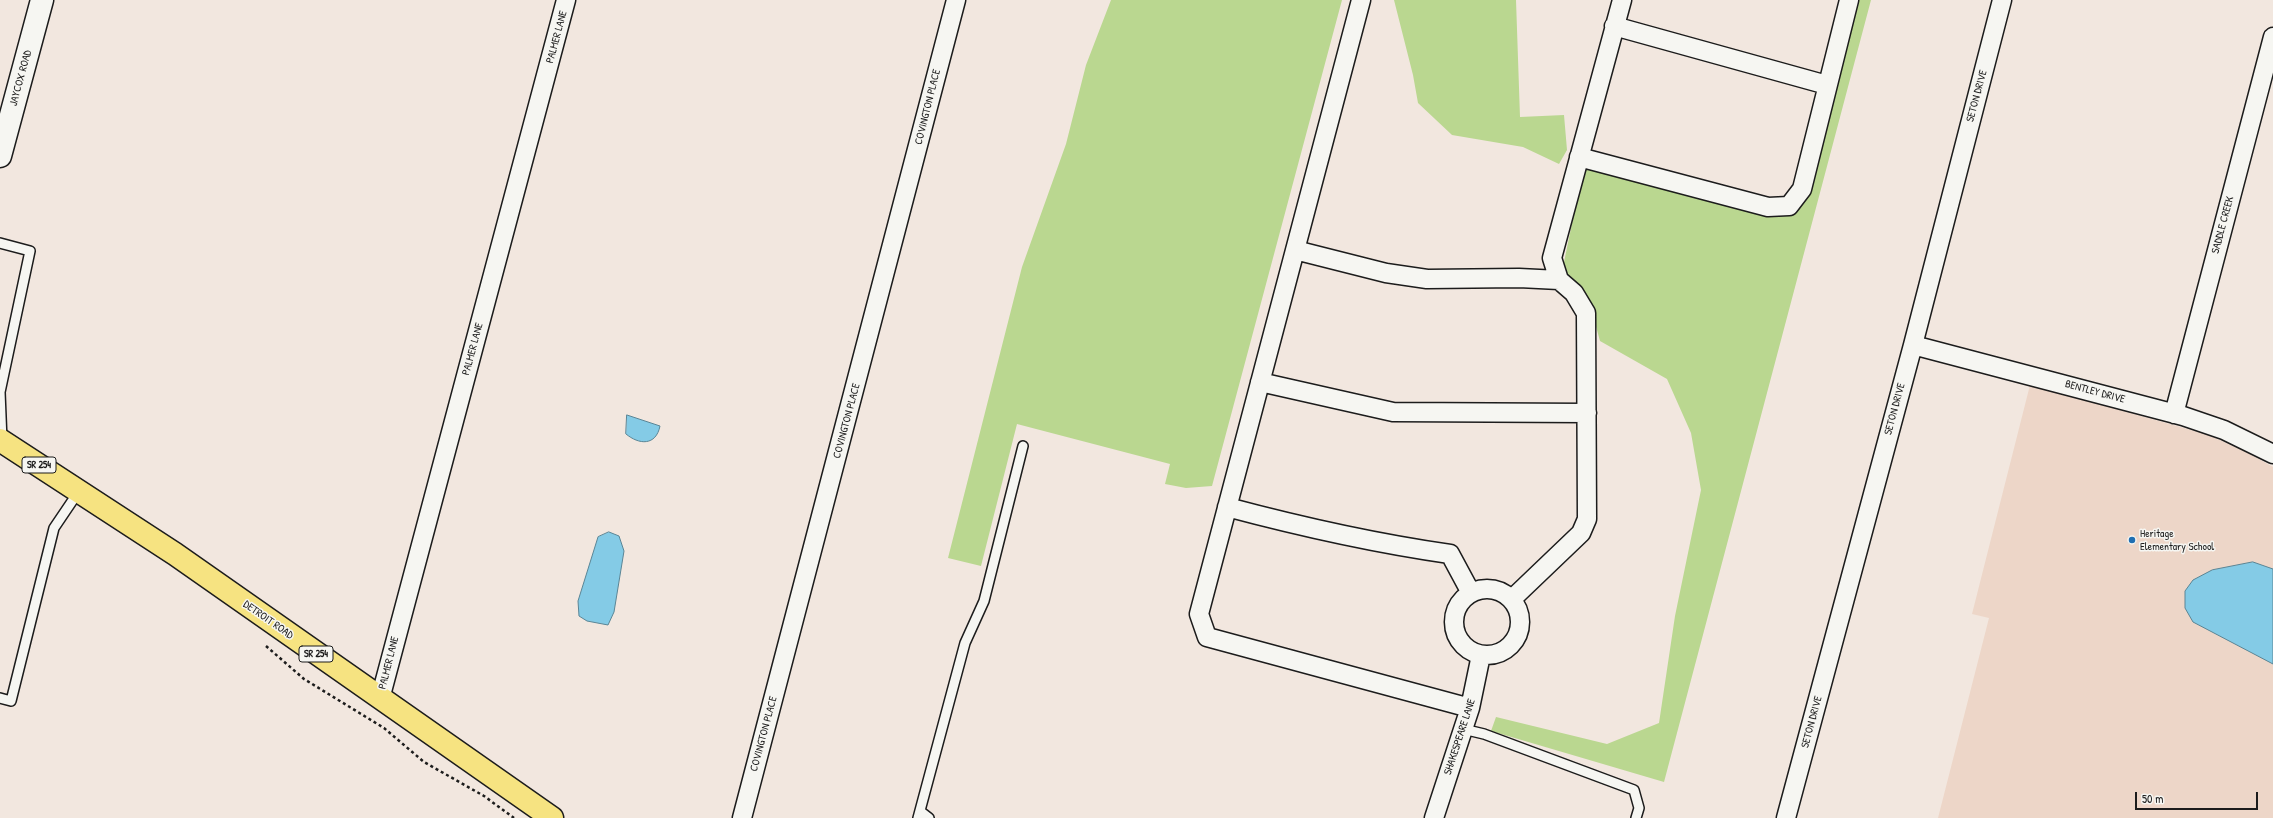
<!DOCTYPE html>
<html>
<head>
<meta charset="utf-8">
<style>
  body { margin:0 }
  #map { position:relative; width:2273px; height:818px; overflow:hidden; background:#f2e7df; font-family:"Patrick Hand",sans-serif }
  canvas { display:block }
  .scale { position:absolute; left:2135px; top:792px; width:123px; height:18px; box-sizing:border-box; border:2px solid #1c1c1c; border-top:0; padding-left:5px; font-size:12px; line-height:14px; white-space:nowrap; color:#1c1c1c; -webkit-text-stroke:3px #f6f6f2; paint-order:stroke }
</style>
</head>
<body>
<div id="map">
<canvas width="2273" height="818"></canvas>
<div class="scale">50 m</div>
</div>
<script>
const ctx = document.querySelector('canvas').getContext('2d');
ctx.lineJoin = 'round';
function fillPath(path, color) { ctx.fillStyle = color; ctx.fill(path, 'evenodd'); }
function strokePath(path, color, width, dash) { ctx.strokeStyle = color; ctx.lineWidth = width; ctx.lineCap = dash ? 'butt' : 'round'; ctx.setLineDash(dash || []); ctx.stroke(path); }
function drawText(font, color, halo, rows, align = 'center') {
  ctx.font = font + ' "Patrick Hand",sans-serif'; ctx.lineWidth = 3; ctx.setLineDash([]); ctx.textBaseline = 'middle'; ctx.strokeStyle = halo; ctx.fillStyle = color; for (const [text, x, y, turn = 0] of rows) {
    ctx.save(); ctx.translate(x, y); ctx.rotate((+turn || 0) * Math.PI / 180); ctx.textAlign = isNaN(turn) ? turn : align; if (halo) ctx.strokeText(text, 0, 0); ctx.fillText(text, 0, 0); ctx.restore();
  }
}
fillPath(new Path2D(`
  M2030,385L2209,435L2250,454L2273,467V818H1938L1989,618L1972,614Z`), '#edd6c8');
fillPath(new Path2D(`
  M1111,0H1342L1212,486L1186,488L1165,484L1170,464L1017,424L981,566L948,558L1022,267L1066,144L1086,65Z
  M1394,0H1516L1520,117L1564,115L1567,150L1559,164L1523,147L1452,135L1418,103L1413,75Z
  M1854,0H1871L1664,782L1491,731L1496,717L1607,744L1659,723L1675,616L1701,490L1691,433L1667,379L1600,341L1592,312L1563,267L1584,165L1790,213Z`), '#bad790');
const water = new Path2D(`
  M627,415L660,426C656,446 639,445 626,434Z
  M609,532L619,536L624,551L614,612L608,625L587,621L579,616L578,601L598,537Z
  M2253,562L2273,569V664L2193,622L2185,608V591L2193,580L2212,570Z`);
fillPath(water, '#84cbe6');
strokePath(water, '#5a8595', 1);
const lane = new Path2D(`
  M0,243L30,251L0,392L2,441
  M0,698L11,701L54,528L79,491
  M1463,729L1484,734L1634,790L1639,808L1636,818
  M920,811L929,818
  M918,818L965,643L984,601L1023,446`);
const street = new Path2D(`
  M1361,0L1199,614L1207,637L1470,708
  M1614,26L1827,85
  M1579,157L1768,207L1789,206L1802,189L1849,0
  M1295,250L1386,273L1427,279L1519,278L1559,280L1574,293L1586,313L1587,519L1581,533L1512,599
  M1559,280L1552,258L1622,0
  M1913,345L2183,416L2224,430L2273,454
  M1260,382L1393,412L1587,413
  M2174,414L2273,37
  M1227,507C1302,527 1373,543 1450,554L1471,593
  M1454 622a33 33 0 1 1 66 0a33 33 0 1 1-66 0Z
  M380,699L566,0
  M742,818L956,0
  M1434,818L1470,708L1481,655
  M1786,818L1913,345L2002,0`);
const secondary = new Path2D(`
  M0,156L42,0`);
const primary = new Path2D(`
  M0,440L175,554L552,818`);
strokePath(lane, '#1c1c1c', 12);
strokePath(street, '#1c1c1c', 21);
strokePath(secondary, '#1c1c1c', 25);
strokePath(primary, '#1c1c1c', 25);
strokePath(new Path2D(`
  M266,646L304,679L384,728L424,762L484,796L514,818`), '#1c1c1c', 2.5, [3, 3]);
strokePath(lane, '#f6f6f2', 9);
strokePath(street, '#f6f6f2', 18);
strokePath(secondary, '#f6f6f2', 22);
strokePath(primary, '#f6e381', 22);
for (const [x, y, r, color] of [
  [2132,540,4,"#1f6fb2"]
]) { const dot = new Path2D(); dot.arc(x, y, r, 0, 2 * Math.PI); ctx.fillStyle = color; ctx.fill(dot); strokePath(dot, '#f6f6f2', 1.5); }
for (const [x, y, w] of [
  [39,465,34],
  [316,654,34]
]) { const box = new Path2D(); box.roundRect(x - w / 2, y - 8, w, 16, 3); ctx.fillStyle = '#f6f6f2'; ctx.fill(box); strokePath(box, '#1c1c1c', 1); }
drawText('bold 10px', '#1c1c1c', null, [
  ["SR 254",39,465],
  ["SR 254",316,654]
]);
drawText('11px', '#1c1c1c', '#f6f6f2', [
  ["PALMER LANE",557,37,-75],
  ["JAYCOX ROAD",21,78,-75],
  ["SETON DRIVE",1977,96,-75],
  ["COVINGTON PLACE",928,107,-76],
  ["SADDLE CREEK",2223,225,-75],
  ["PALMER LANE",473,349,-75],
  ["BENTLEY DRIVE",2095,392,15],
  ["SETON DRIVE",1895,409,-75],
  ["COVINGTON PLACE",847,421,-75],
  ["DETROIT ROAD",268,620,35],
  ["PALMER LANE",389,663,-76],
  ["SETON DRIVE",1812,722,-75],
  ["COVINGTON PLACE",764,734,-75],
  ["SHAKESPEARE LANE",1460,737,-72]
]);
drawText('11px', '#1c1c1c', '#f6f6f2', [
  ["Heritage",2140,534],
  ["Elementary School",2140,547]
], 'left');
</script>
</body>
</html>
